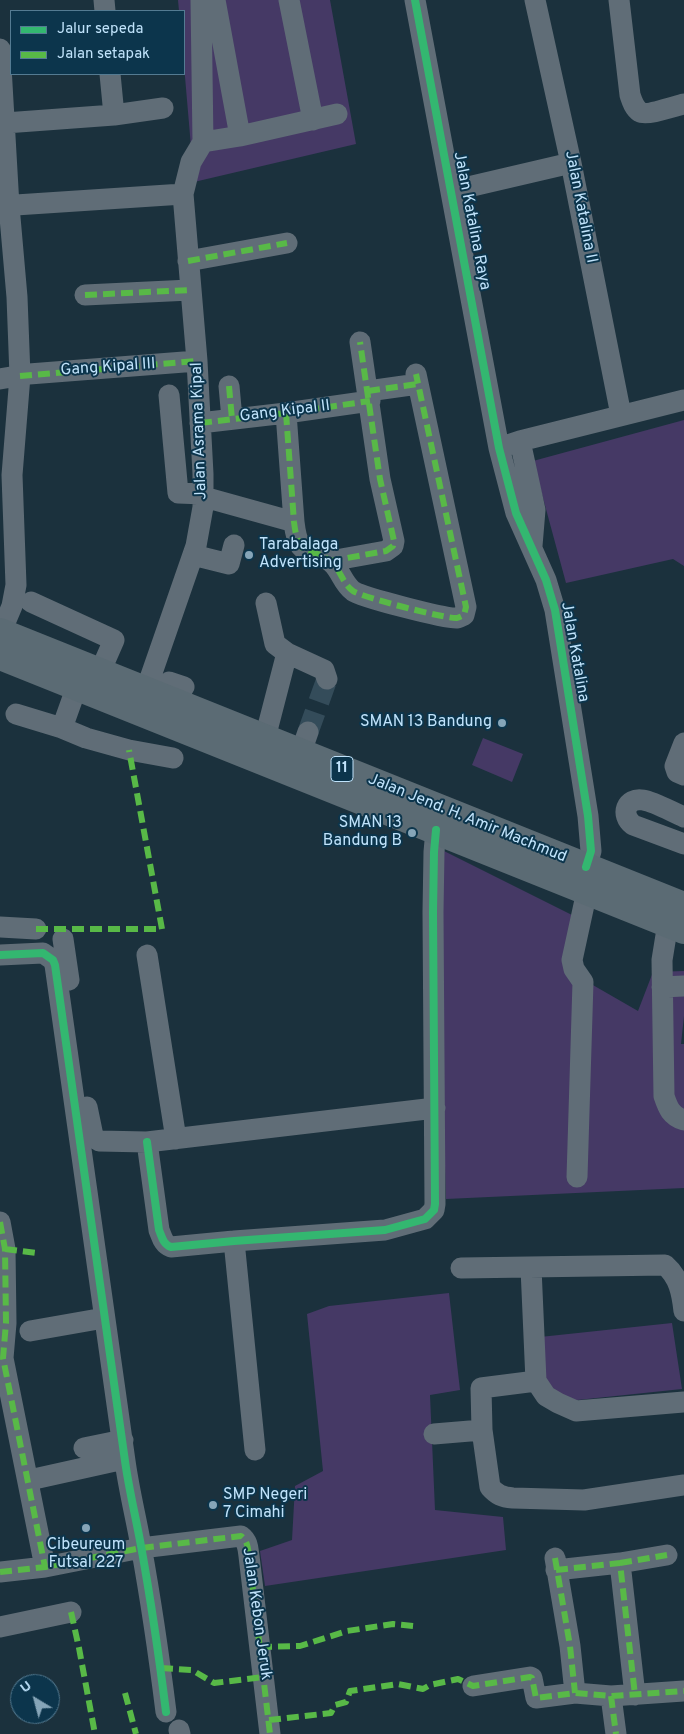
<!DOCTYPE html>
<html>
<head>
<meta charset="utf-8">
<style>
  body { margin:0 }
  #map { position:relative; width:684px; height:1734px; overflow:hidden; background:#1b313d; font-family:Overpass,sans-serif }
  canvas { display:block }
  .legend { position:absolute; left:10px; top:10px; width:175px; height:65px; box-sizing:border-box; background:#0c354c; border:1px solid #547b92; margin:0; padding:6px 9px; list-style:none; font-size:15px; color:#c0e3fb }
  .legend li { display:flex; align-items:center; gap:10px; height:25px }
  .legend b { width:25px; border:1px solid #547b92 }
  .north { position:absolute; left:10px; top:1674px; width:50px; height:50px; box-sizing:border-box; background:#0c354c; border:1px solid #547b92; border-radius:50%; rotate:323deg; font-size:14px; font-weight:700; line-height:20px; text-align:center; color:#c0e3fb }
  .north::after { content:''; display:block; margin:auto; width:18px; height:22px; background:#86a5b8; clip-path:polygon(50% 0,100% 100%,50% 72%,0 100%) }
</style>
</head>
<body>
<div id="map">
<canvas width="684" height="1734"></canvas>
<ul class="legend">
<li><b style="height:6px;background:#33b770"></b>Jalur sepeda</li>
<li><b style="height:6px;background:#58b947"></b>Jalan setapak</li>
</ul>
<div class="north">U</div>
</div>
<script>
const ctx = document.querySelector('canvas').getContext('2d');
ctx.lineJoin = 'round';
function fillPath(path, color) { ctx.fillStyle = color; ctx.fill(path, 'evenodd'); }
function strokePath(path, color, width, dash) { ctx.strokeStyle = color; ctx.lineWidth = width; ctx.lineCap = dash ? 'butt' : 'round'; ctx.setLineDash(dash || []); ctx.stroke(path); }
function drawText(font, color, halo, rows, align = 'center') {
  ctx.font = font + ' Overpass,sans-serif'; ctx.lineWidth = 4; ctx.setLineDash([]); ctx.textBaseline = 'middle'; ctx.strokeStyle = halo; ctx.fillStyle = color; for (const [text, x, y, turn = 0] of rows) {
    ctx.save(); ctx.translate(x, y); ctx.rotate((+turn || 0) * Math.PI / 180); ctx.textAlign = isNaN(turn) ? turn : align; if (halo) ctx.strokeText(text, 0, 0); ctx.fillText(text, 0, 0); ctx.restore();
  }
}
fillPath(new Path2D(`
  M178,0H330L356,144L194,182L184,65V11H179Z
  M684,420V566L673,559L566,583L533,461Z
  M483,738L523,754L512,782L472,765Z
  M444,851L574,916L572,973L638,1011L653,972L684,971V1016L681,1044H684V1188L446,1199L436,873Z
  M449,1293L460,1390L430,1395L435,1510L503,1517L506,1550L265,1586L260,1551L292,1540L295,1486L323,1471L307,1314L329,1306Z
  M672,1323L682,1389L549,1403L540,1337Z`), '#453965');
strokePath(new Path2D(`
  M308,732L327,679`), '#344c5a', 21, [21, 11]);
strokePath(new Path2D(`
  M104,0L105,11
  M215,0L240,136
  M289,0L313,120
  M415,0L499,448L516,513L546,580L555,610L588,816L591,851L586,867
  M535,0L571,163L621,415
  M619,0L630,95C632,101 634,108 640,112C647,116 675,106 684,104
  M0,49L9,206L17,297L20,376L12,475L16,585L12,606L1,632
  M110,74L114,115L163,108
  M5,123L114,115
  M203,142L240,136L337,114
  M451,191L571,163
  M0,206L183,194
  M188,261L287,243
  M85,295L190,290
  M0,379L29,374L197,361
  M229,386L232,419
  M368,391L418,384
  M169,395L178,493L204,494
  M286,413L294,522C299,564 311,543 332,563C341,571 343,584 353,591C361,597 446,619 457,618C460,617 462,616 464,615L466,607L416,374
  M200,423L286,413L370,401
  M520,441L535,510L532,546
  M499,448L520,441L684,400
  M204,497L294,522
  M193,555L229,564L234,545
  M330,561L386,551L393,546L394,541L380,479L360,342
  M31,602L114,640L100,672
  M266,603L275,644L287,653L324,670L327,679
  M146,690L196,546L203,507V474L197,361L183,194L191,162L203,142L201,0
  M163,697L169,682L184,687
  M16,714L62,728L86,738L129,750L173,758
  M62,728L77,686
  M265,738L287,653
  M684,743L675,766L677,772L684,775
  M301,752L308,732
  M684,817C672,812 655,802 643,800C626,797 620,815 633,825L684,844
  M668,923L662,960L664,1096C668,1108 671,1116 684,1120
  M0,927L36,929
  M63,939L69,980
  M0,955L43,953L53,960L55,965C77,1130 101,1295 125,1461C129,1490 136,1518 141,1546C151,1601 159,1656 166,1712
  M147,955L176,1139
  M662,987L684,986
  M87,1107L93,1136L99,1141L147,1142L435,1108
  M147,1142L159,1230C162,1237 163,1244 171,1247L234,1241L385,1230L425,1219L434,1210L435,1204L433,912L434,852L436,830
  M577,1177L583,982L574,969L572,960L587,891
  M0,1222L5,1249L6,1323L3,1358L45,1567
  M234,1241L255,1450
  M461,1268L665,1265C679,1277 682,1293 684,1311
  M531,1268L536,1381L546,1396L558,1403L576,1411L684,1402
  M30,1331L104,1318
  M536,1381L481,1388L482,1430L490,1487C497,1495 502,1497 513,1498L584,1500L684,1485
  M434,1434L482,1430
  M84,1448L123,1440
  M34,1479L124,1459
  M555,1558L570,1646L575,1693
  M620,1563L667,1555
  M556,1570L620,1563L635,1695
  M0,1572L45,1567L141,1548L241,1536C248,1541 248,1549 249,1556L270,1734
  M0,1627L71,1612
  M473,1686L530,1677L532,1678L536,1698L575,1693L611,1696L684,1691
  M611,1696L616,1734
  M179,1730L180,1734`), '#606d77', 21);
strokePath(new Path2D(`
  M0,632L684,906
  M0,656L684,930`), '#5b6b74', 28);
strokePath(new Path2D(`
  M188,261L287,243
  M85,295L190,290
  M20,376L197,361
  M229,386L232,419
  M368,391L418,384
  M286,413L294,522C299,564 311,543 332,563C341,571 343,584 353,591C361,597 446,619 457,618C460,617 462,616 464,615L466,607L416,374
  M200,423L286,413L370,401
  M330,561L386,551L393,546L394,541L380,479L360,342
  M36,929H162L129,750
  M0,1222L5,1249L6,1323L3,1358L45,1567
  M5,1249L36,1253
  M555,1558L570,1646L575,1693
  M620,1563L667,1555
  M556,1570L620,1563L635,1695
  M0,1572L45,1567L141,1548L241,1536C248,1541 248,1549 249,1556L270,1734
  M71,1612L79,1648L95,1734
  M260,1647L300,1646L347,1631L393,1624L414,1626
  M161,1668L192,1670L214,1683L264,1677
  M125,1693L136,1734
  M611,1696L616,1734
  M269,1720L331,1713L335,1705L346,1702L350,1691L398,1684L423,1689L430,1685L458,1679L473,1686L530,1677L532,1678L536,1698L575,1693L611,1696L684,1691`), '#58b947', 6, [12, 6]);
strokePath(new Path2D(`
  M415,0L499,448L516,513L546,580L555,610L588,816L591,851L586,867
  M0,955L43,953L53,960L55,965C77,1130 101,1295 125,1461C129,1490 136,1518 141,1546C151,1601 159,1656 166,1712
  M147,1142L159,1230C162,1237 163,1244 171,1247L234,1241L385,1230L425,1219L434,1210L435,1204L433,912L434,852L436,830`), '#33b770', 8);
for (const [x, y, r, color] of [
  [249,555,5,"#86a5b8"],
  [502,723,5,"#86a5b8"],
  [412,833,5,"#86a5b8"],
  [213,1505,5,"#86a5b8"],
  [86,1528,5,"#86a5b8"]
]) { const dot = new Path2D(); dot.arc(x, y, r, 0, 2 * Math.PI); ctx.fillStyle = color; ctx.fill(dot); strokePath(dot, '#0c354c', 2); }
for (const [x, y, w] of [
  [342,769,22]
]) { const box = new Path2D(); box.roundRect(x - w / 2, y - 12.5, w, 25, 4); ctx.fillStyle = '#0c354c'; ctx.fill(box); strokePath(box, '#c0e3fb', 1); }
drawText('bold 15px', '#c0e3fb', null, [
  ["11",342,769]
]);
drawText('16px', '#c0e3fb', '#0c354c', [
  ["Jalan Katalina II",580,207,79],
  ["Jalan Katalina Raya",471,221,79],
  ["Gang Kipal III",108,368,-4],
  ["Gang Kipal II",285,412,-7],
  ["Jalan Asrama Kipal",200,431,-92],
  ["Jalan Katalina",574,652,80],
  ["Jalan Jend. H. Amir Machmud",467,819,22],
  ["Jalan Kebon Jeruk",256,1614,82]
]);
drawText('16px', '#c0e3fb', '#0c354c', [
  ["Tarabalaga",259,546],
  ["Advertising",259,564],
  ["SMAN 13 Bandung",492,723,"right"],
  ["SMAN 13",402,824,"right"],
  ["Bandung B",402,842,"right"],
  ["SMP Negeri",223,1496],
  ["7 Cimahi",223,1514],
  ["Cibeureum",86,1546,"center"],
  ["Futsal 227",86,1564,"center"]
], 'left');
</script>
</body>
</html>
